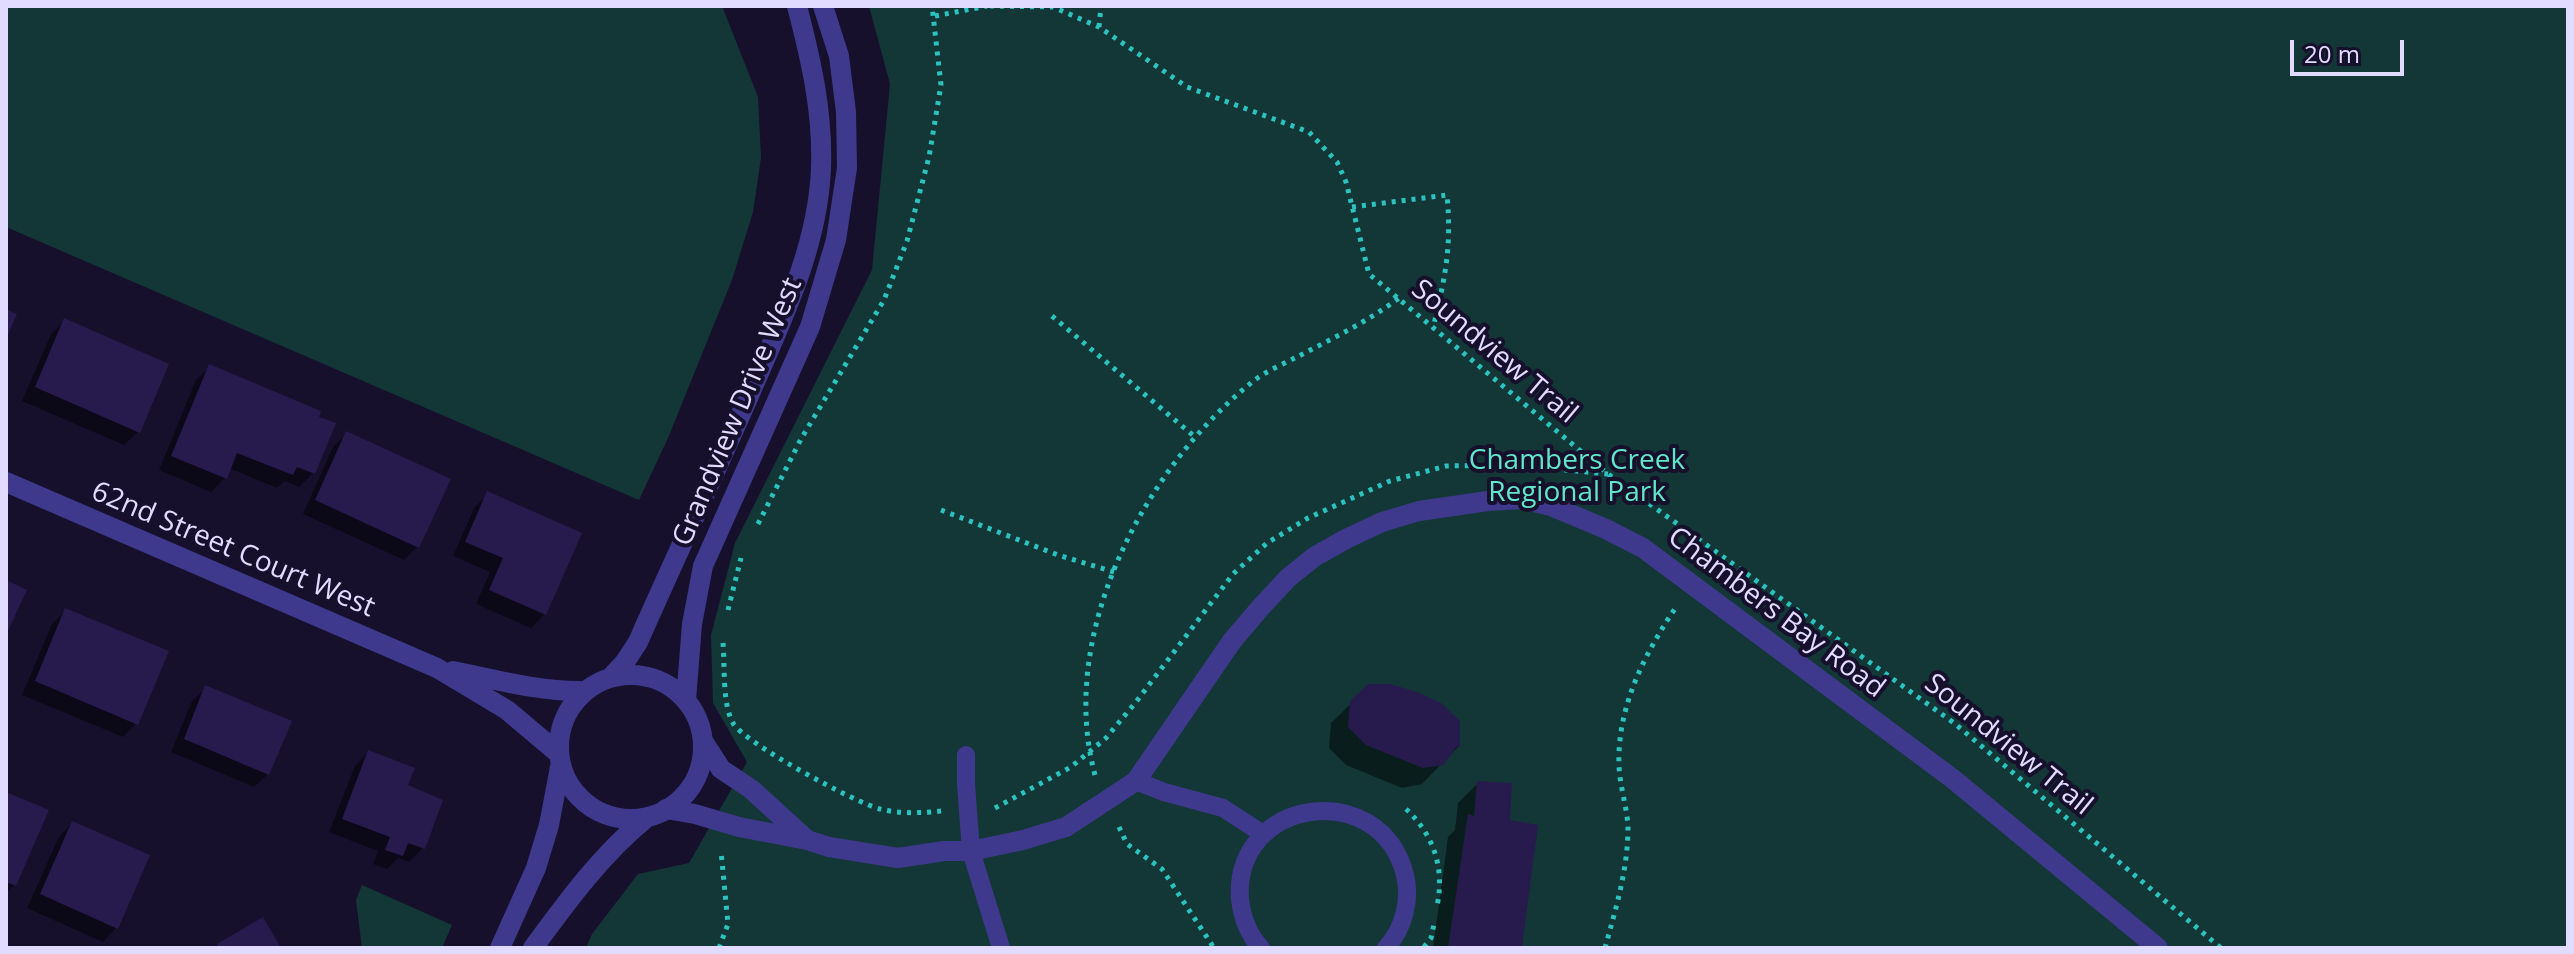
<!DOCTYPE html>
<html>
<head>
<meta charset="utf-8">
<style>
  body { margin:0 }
  #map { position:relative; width:2574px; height:954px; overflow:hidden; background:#16102c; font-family:"Open Sans",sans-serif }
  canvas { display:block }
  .frame { position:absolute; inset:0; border:8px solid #e1dbff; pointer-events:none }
  .scale { position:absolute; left:2290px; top:40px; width:114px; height:36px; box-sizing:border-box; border:4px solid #e1dbff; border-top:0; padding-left:10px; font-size:24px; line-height:28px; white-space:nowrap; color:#e1dbff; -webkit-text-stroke:6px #16102c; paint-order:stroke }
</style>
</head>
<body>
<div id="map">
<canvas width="2574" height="954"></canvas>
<div class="frame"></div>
<div class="scale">20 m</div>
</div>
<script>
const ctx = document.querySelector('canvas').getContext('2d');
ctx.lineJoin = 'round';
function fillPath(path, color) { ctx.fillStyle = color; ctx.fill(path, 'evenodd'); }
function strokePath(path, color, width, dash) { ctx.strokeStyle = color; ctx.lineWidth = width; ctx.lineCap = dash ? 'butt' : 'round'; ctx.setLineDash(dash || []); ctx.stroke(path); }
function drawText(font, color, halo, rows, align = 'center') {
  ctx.font = font + ' "Open Sans",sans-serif'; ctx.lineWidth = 8; ctx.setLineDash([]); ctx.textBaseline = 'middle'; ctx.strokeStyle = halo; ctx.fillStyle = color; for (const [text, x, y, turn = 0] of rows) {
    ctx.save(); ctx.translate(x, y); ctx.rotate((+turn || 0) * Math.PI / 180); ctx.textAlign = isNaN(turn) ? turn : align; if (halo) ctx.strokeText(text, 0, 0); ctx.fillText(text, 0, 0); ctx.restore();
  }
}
fillPath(new Path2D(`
  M6,6H722L758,97L761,158L753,212L732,280L668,438L639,500L6,227Z
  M869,6H2568V948H586L592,934L638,874L689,863L747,762L713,703L711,635L735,543L872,270L890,84Z
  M362,885L452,925L442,948H362L356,900Z`), '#133737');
fillPath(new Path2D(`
  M64,321L138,432L124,445L22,401L51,334Z
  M210,367L313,473L299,487L285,481L277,488L229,468L225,478L211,492L159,470L196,380Z
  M347,433L418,546L404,560L303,514L333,447Z
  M488,494L545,614L531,628L476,604L490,572L453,556L474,508Z
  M66,610L136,723L123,737L22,695L52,624Z
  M1369,686L1458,747L1422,784L1402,788L1346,765L1329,748L1331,723Z
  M206,688L268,774L254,787L171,752L192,701Z
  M368,752L406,787L441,801L423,848L409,862L398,858L387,869L373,864L378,851L329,832L355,766Z
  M1478,783L1508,821L1520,948H1433L1448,837L1455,830L1458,803Z
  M6,794L14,885L6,893Z
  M72,823L116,928L103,942L27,908L59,837Z`), '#0007');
fillPath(new Path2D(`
  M6,309L17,314L6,339Z
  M64,318L169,364L140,433L35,387Z
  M209,364L321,411L319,417L336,423L315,474L297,467L293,475L237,453L227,479L171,456Z
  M346,431L451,479L419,548L315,500Z
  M487,491L582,533L546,615L489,590L503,558L465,542Z
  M6,580L27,590L6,635Z
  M65,608L169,651L138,725L35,681Z
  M1368,684H1390L1417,692L1441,703L1460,721V747H1456L1444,765L1423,768L1366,745L1348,727L1350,701Z
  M205,685L292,721L269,775L184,739Z
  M368,750L415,768L408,785L443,800L425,849L408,843L403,856L385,850L390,837L342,819Z
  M1477,781L1512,783L1510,820L1538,825L1522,948H1448L1468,814L1474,816Z
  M6,792L49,810L16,886L6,882Z
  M72,821L150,855L118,929L40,894Z
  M263,917L281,948H219L217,944Z`), '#271b4e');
strokePath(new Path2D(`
  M990,6L1053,7L1099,27L1187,87L1309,132L1337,162L1346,182L1369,274L1608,474L1954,723L2221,948
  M935,16L987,6
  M1099,27L1101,6
  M1352,207L1447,195C1452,247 1445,278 1433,328
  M1052,316L1195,437
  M941,510L1058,555L1114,572
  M758,524L801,439L884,300L907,241L929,157L941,85L932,6
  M728,610L741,558
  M723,643C725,665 722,704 733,723C744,743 856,803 880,809C899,814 923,813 942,811
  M1095,775C1057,636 1143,470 1251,383C1264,372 1283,364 1299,356C1333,338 1367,322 1399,298
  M995,808L1071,767L1106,738L1136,702L1233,574L1267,543L1308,518L1390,481L1446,466L1512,465L1608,474
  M1406,809C1434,835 1445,869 1437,906
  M1119,827L1127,844L1162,869L1214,948
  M1424,947L1431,938L1434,924
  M719,948L728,924L721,851
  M1605,948C1616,908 1628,869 1628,827C1627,807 1620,787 1619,766C1617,707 1644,655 1676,607`), '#2bc3c0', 5, [4, 6]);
strokePath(new Path2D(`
  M966,755V784L971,851L1001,948
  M1136,781L1164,792L1223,808L1263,834
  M1261,948C1248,934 1242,917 1240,899C1233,798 1380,776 1405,875C1411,900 1404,928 1386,948`), '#3f398d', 18);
strokePath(new Path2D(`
  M6,482L437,668L507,710L558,753
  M453,671C497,680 539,692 585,691
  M703,741L721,769L751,789L807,840
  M666,809L695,814L739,827L807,840L829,847L898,858L944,851H971L1023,840L1066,827L1136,781L1232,641L1261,607L1288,578L1314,557L1346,539L1382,522L1419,511L1488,501L1521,499L1551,506L1606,529L1643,548L1953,779L2158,948`), '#3f398d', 20);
strokePath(new Path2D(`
  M559 747a72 72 0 1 1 144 0a72 72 0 1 1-144 0Z
  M611,677L625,662L638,642C674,560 712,480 748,398C780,324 818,249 821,168C823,112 811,60 797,6
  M686,700L692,624L703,566L810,327L836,240L847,168L846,112L839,56L823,6
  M500,948L536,868L549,825L560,767
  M533,948C567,902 600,856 645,819`), '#3f398d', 20);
drawText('28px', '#e1dbff', '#16102c', [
  ["Soundview Trail",1494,352,40],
  ["Grandview Drive West",738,412,-67],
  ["62nd Street Court West",233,550,23],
  ["Chambers Bay Road",1776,613,37],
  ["Soundview Trail",2008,745,39]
]);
drawText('28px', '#60e6c9', '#16102c', [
  ["Chambers Creek",1577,461],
  ["Regional Park",1577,493]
]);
</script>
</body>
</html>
